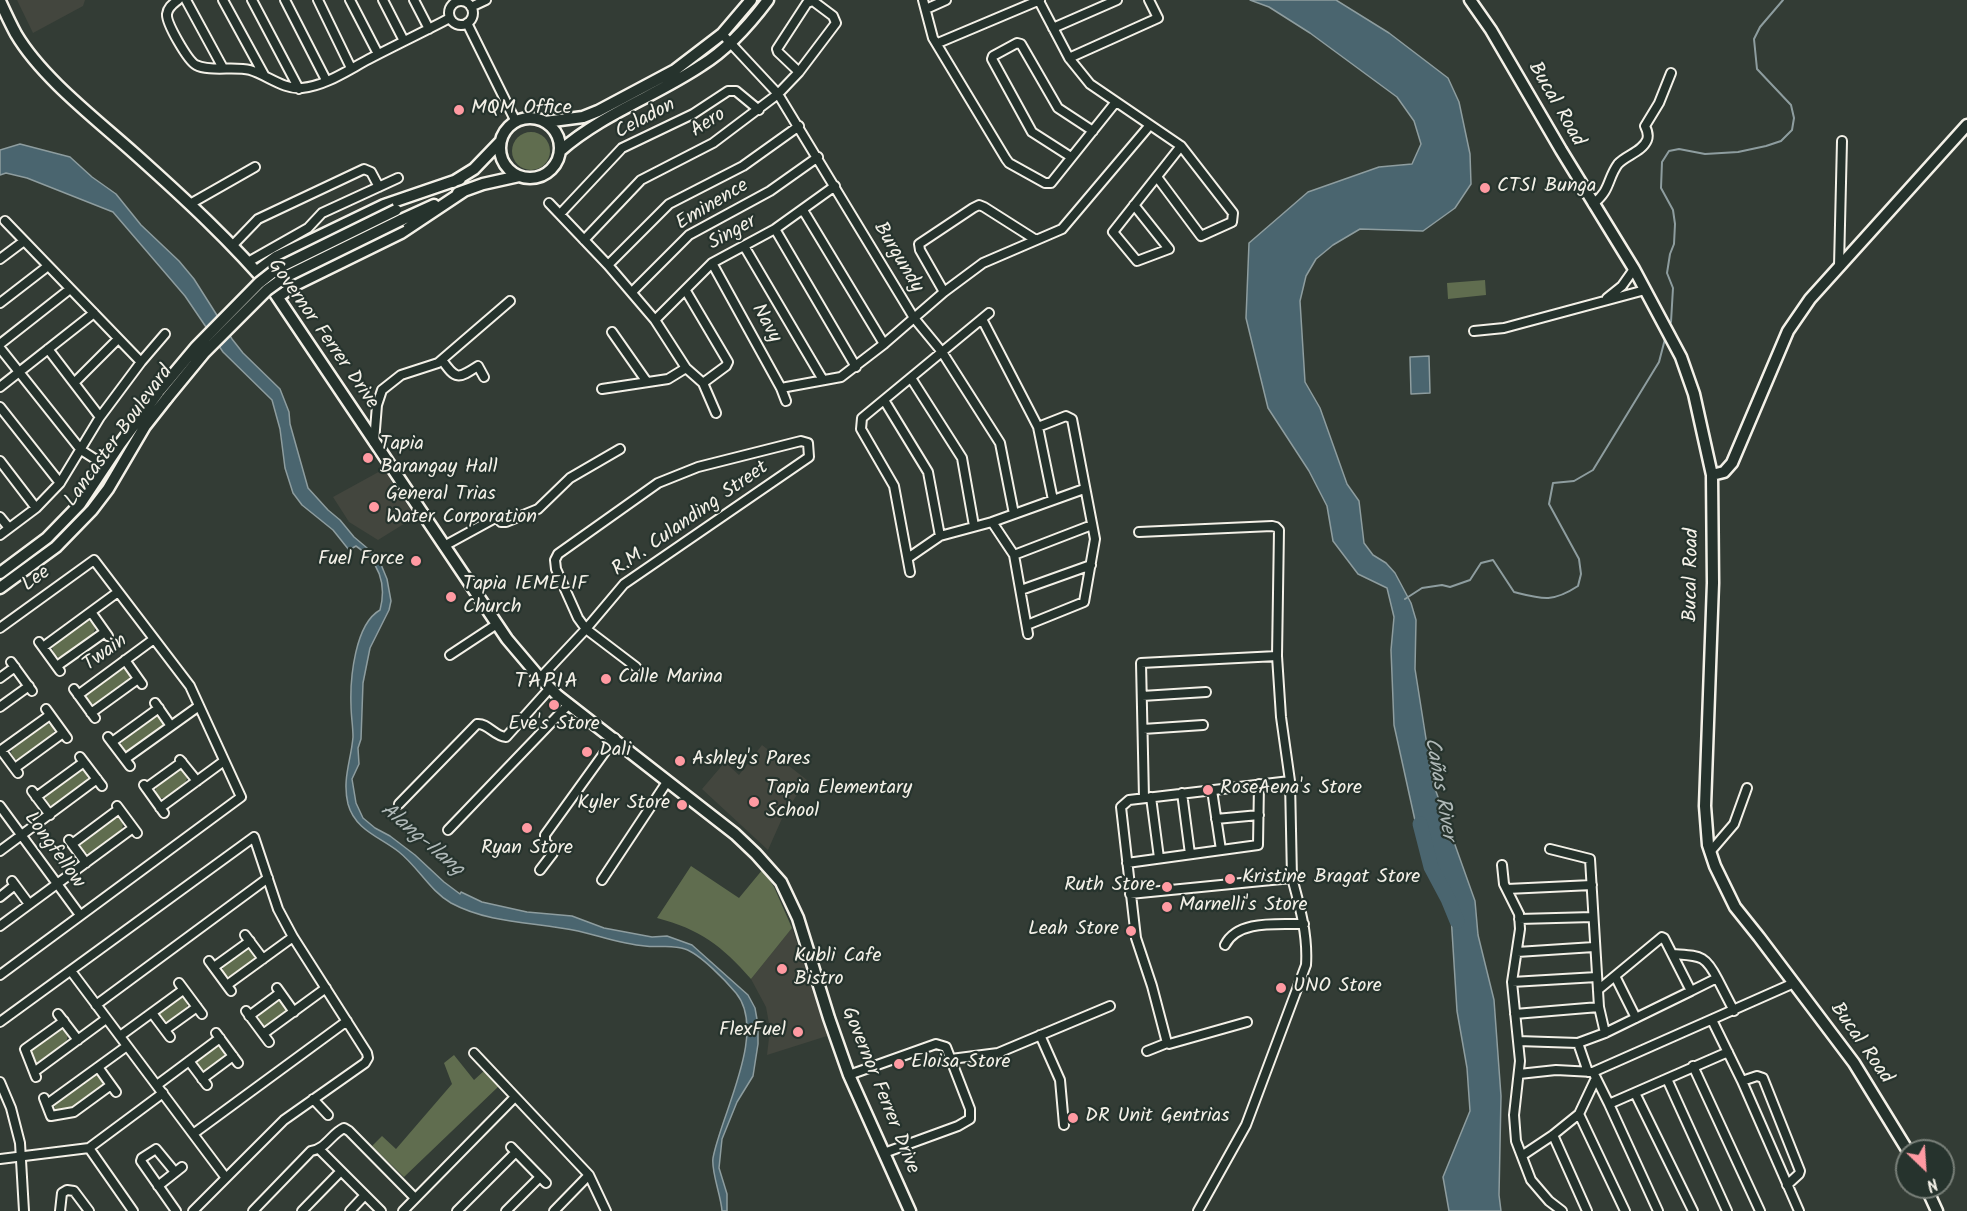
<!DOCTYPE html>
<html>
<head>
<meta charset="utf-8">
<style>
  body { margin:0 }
  #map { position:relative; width:1967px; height:1211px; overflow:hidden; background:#333c35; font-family:Kalam,sans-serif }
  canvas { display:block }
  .north { position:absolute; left:1895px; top:1139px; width:60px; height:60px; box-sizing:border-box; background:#26332d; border:2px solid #787f78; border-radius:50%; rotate:155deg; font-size:16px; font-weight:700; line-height:24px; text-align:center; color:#f4f1e8 }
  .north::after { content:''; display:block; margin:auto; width:21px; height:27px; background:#ff9aa2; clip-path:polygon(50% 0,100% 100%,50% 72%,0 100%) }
</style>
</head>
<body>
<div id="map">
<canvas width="1967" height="1211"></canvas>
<div class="north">N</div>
</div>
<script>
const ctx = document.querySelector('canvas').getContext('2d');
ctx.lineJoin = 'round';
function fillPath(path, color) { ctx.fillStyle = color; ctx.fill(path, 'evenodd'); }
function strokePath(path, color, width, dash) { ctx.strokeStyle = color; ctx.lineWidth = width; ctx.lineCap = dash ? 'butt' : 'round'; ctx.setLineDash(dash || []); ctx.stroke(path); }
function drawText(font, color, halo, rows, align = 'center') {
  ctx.font = font + ' Kalam,sans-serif'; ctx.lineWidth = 4.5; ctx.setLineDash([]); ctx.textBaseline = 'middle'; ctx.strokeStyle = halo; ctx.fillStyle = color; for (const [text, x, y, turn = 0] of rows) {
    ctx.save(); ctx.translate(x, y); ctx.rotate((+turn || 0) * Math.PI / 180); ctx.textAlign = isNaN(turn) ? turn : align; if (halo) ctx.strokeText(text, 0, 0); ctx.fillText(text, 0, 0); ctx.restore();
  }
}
fillPath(new Path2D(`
  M17,0H85L83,6L33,33Z
  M384,469L415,517L378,540L349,522L333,497Z
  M762,745L807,780L784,814L768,850L702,789L725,762L739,775Z
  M792,928L827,1036L767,1055L770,1029L766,1007L751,979Z`), '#43463e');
fillPath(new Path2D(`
  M512 151a19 19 0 1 1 38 0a19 19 0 1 1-38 0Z
  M1485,280L1486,295L1448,299L1447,283Z
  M84,621H89L94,624L95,629L93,634L63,656L58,657L54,654L52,647L54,643Z
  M119,669H124L128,671L130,676L128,681L98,703C90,706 85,701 87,693Z
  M156,716C162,717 165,721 164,727L130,752L123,750L121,745L123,739Z
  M43,724H48L52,726L54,731L52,736L22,758L15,759L11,753L13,746Z
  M78,771H83L87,774L88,781L55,807L48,804L45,797L48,793Z
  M177,771H182L187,774C191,788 152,812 156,787Z
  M118,818L123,823L122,831L92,853C86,855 82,852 80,847L83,840L113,819Z
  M691,866L739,898L763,869L774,887L792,928L751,979C722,946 700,929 657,918Z
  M244,949C250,948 254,951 255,957C251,966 236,977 226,976L223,972V965Z
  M180,997L185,999L188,1003L186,1010L171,1021L164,1022L160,1018V1011Z
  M278,1001C284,1002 287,1006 286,1012L269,1025L262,1026L258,1020L259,1015Z
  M58,1030H63L67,1032C71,1045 52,1054 42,1061L37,1062L33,1060L31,1053L33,1048Z
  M216,1046L221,1048L225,1052L223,1059L208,1070H200L196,1065L197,1060Z
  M454,1055L474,1080L485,1070L499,1086L404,1177L372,1146L382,1136L396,1149L452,1084L444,1063Z
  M97,1075L103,1080L102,1088L74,1108L55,1110L54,1105L57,1101L93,1076Z`), '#606d4f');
const water = new Path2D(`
  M1250,0H1336L1389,33L1448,78L1459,102L1470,154L1471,184L1455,208L1423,231L1360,229L1333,245L1316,259L1306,276L1300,301L1305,382L1320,408L1347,484L1359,501L1364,543L1373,555L1386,563L1395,573L1411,603L1416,620L1415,669L1433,783L1475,901L1478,935L1494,1000L1501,1096L1499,1195L1501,1211H1449L1443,1177L1470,1111L1467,1068L1457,1011L1450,899L1416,825L1394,725L1391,650L1394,617L1387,588L1358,574L1333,541L1327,506L1309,471L1268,408L1246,318L1249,243L1308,192L1379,167L1412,164L1421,144L1414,121L1397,97L1310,33L1269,7Z
  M20,144L70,157L92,177L116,194L141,225L179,261L194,279L232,339L243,353L280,389L289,412L290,424L308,488L328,510L340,520L354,537L373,553L380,562L387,579L391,601L389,610L370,648L363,683L361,739L358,748L359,764L352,779L356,803L363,818L375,828L390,836L415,855L444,882L460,894L461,892L482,902L527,912L572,916L604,928L652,937L667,936L692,945L748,995L755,1008L758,1025V1044L753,1076L737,1102L722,1139L719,1168L727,1194V1211H722C721,1195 711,1172 713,1158C721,1114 768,1032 736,993C726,981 700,954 685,949C672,944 658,948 645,946C622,944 600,936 578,931C536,922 490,924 451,903C430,891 418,867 399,852C380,837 355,830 348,804C342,779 351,761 353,737C353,726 351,716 351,705C350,678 355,624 380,610C387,584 379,561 356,546L349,550L333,530L302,505L293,493L285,468L280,429L272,400L223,352L185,296L113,212L27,178L6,173L0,175V150Z
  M1429,356L1430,393L1411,394L1410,357Z`);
fillPath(water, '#4a656f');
strokePath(water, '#8e9d9f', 1.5);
strokePath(new Path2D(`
  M1671,322L1673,288L1667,273L1670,254L1674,244L1675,224L1673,210L1661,188L1662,162L1669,151L1679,149L1705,154L1738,152L1766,146L1781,141L1792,130L1794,118L1791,105L1757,69L1754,39L1760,27L1783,0
  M1405,599L1422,588L1442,585L1450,587L1470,580L1481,563L1493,560L1514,592C1542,599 1552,603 1578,586L1581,574L1579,559L1549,504L1553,483L1574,481L1593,470L1659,362L1665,339`), '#8e9d9f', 2);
strokePath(new Path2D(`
  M1420,824L1431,867L1448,899L1457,921`), '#4a656f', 15);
const street = new Path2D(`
  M178,0C173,4 168,7 167,14C166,23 188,61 196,65C209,72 235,66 250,70C267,75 284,90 302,88C325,86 348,70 369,59C396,45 423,32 450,18
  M186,0L223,68
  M223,0L264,75
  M252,0L299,89
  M285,0L326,80
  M318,0L351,68
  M350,0L378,54
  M383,0L404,41
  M414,0L429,29
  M923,0L933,38L1006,159L1009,163L1045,183H1051L1115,103
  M1039,1L1069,58L1090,84L1181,146L1233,213L1232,222L1201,236L1157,177
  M449 13a12 12 0 1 1 24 0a12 12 0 1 1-24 0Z
  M471,7L486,0
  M926,9L946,0
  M467,23L516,122
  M1053,28L1117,0
  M722,34L778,94L914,318L942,352L1000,443L1014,514
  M938,43L1040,0
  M1069,58L1158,18L1149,0
  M1071,157L1032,132L992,59L993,56L1017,43L1021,44L1058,108L1093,131
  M549,203L608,265L655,320L686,368L703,383L716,413
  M190,204L255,167
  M1593,204C1611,190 1607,179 1618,164C1626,155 1642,152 1647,140C1649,135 1647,130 1645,126L1659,103L1671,73
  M1134,205L1169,249L1137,261L1113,232L1181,146
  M803,210L884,344
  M560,214L622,148L693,114L728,91H736L759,110
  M5,221L141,362
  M775,229L856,367
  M584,240L641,180L713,143L778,94L799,72L836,23L833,16L813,1L807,3L777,49L778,52L799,72
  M232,246L258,219L364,169L371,172L379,187
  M744,246L823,380
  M0,259L24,241
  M248,262L308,228L322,213L398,178
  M712,263L781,388L786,401
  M608,265L669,204L743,166L799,126
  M1839,266L1842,141
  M686,291L728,362L726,366L703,383
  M632,292L689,235L770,191L818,157
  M944,292L920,250L919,244L973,208L979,205L984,207L1036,240
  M1607,298L1622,286L1634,269
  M0,303L48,266
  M982,319L1038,427L1053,500
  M655,320L712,263L775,229L835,186
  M1474,331L1504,328L1645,290
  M612,332L647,382
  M0,344L70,289
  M0,348L81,450L106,466
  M48,349L100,417
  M442,360C456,380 458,379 478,366L484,377
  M911,378L962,458L974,526
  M74,383L118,339
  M0,387L94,313
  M781,388L841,377L884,344L944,292L983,263L1062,229L1150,125
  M602,389L668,379L686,368
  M884,400L928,472L940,536
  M0,407L60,483
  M374,442L377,405L382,390L401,375L438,363L510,301
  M0,461L36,508
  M0,517L9,528
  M992,522L1014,555L1028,634
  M1139,532L1272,526L1276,527L1279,530L1277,656L1281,717L1290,781L1292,878
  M0,535L36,508L60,483L100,417L141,362L165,334
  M444,546L497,517L501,522H506L538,509L570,478L620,449
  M1014,555L1092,525
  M908,558L940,536L992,522L1084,489
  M910,572L894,486L861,429L862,418L989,313
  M1021,590L1091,565
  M91,612L108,636
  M1027,625L1084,602L1095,539L1072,419L1066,416L1038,427
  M0,628L94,560L190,686L241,797L0,975
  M39,642L60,671
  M43,647L118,592
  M450,655L497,624
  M125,660L142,684
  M11,662L32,691
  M57,666L105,632
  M0,678L15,667
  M540,678L586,629L624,584L809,457L808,443L801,441L698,467L658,483L558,554L555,560L556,569L578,618L586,629L636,667
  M74,689L95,718
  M78,695L154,639
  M1142,696L1206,692
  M155,703L171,726
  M0,707L29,686
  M46,709L67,738
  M91,713L138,679
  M1143,729L1203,725
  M108,737L130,766
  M112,742L159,708
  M1,750L18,773
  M0,751L50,715
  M80,757L102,786
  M125,759L199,706
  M180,760L197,781
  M15,768L63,733
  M144,785L164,813
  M146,788L182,762
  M1212,790L1221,850
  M32,791L50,815
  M1182,793L1190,854
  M36,797L84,762
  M1151,797L1159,858
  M1144,798L1141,663L1277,656
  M399,804L477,724C488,723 494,736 506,737L550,688
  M0,806L80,915
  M117,806L137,833
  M160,808L224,761
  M1216,819L1259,815
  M448,830L569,704
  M69,840L86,863
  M72,844L119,809
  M1550,849L1590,859L1599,1007L1605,1033
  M0,851L97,779
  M1710,852L1734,824L1747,788
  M1127,863L1258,845L1259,784
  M1502,865L1504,884L1519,914L1520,929L1512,982L1520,1061L1514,1115L1516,1141L1531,1180L1549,1201L1562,1211
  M540,870L553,853L551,847L545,842V835L615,738
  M602,880L667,782
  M12,881L29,904
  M1507,889L1592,885
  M1130,894L1292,878C1300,907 1308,935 1306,965L1246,1125L1198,1211
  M0,897L15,885
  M1519,919L1593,917
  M0,926L133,828
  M245,935L263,959
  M1225,945C1238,919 1279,925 1304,924
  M1517,952L1594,947
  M1673,954C1700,956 1705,954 1718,980
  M209,961L231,991
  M214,967L250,941
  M71,971L226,1178
  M1615,976L1636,1018
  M1512,982L1597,977
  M179,983L202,1014
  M227,985L293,937
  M277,988L294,1012
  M1691,991L1713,980H1718L1734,1011
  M96,1005L268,878
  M246,1011L269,1042
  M152,1013L170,1037
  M58,1014L78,1040
  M1515,1014L1599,1007
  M249,1016L280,993
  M1712,1020L1742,1081L1799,1211
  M0,1022L254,837L278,909L293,937L367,1053L368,1058L365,1063L284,1120L193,1211
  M1247,1022L1169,1044L1167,1043L1152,986L1136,938L1121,807L1129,800L1290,781
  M165,1030L197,1007
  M216,1033L238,1063
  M263,1034L326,988
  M1040,1035L1060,1080L1064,1125
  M120,1036L183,990
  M1518,1041L1578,1043L1605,1033L1691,991L1664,938L1662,937L1598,990
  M1578,1043L1588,1072
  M1147,1051L1167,1043
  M474,1053L589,1175L606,1211
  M951,1059L998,1053L1110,1006
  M189,1061L207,1085
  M1693,1066L1760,1211
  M98,1067L116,1092
  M34,1072L106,1019
  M1593,1072L1609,1104L1658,1211
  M1519,1074L1556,1070L1593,1072L1794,983
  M849,1075L936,1044L946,1047L970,1109V1119L958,1126L884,1153
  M36,1077L25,1049L64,1021
  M202,1079L233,1056
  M1667,1079L1727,1211
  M1742,1081L1757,1076L1763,1078L1800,1171L1799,1174L1787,1185
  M0,1082L11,1108L20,1143L24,1211
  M157,1085L220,1038
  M1635,1093L1693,1211
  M44,1098L51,1116L74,1112L111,1085
  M313,1099L328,1115
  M47,1104L127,1046
  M1609,1104L1728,1052
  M1579,1114L1625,1211
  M193,1134L347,1021
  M1553,1135L1587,1211
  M511,1147L546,1183
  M89,1148L133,1211
  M320,1150L381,1211
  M1523,1155L1553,1135L1579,1114L1596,1078
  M0,1159L89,1148L163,1093
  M175,1172L156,1149L142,1158L141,1161L176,1211
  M158,1186L182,1167
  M60,1211L62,1193L67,1190L74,1191L89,1211
  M253,1211L311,1151C326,1149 331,1134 344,1128L349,1131L415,1198
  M302,1211L341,1171
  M350,1211L365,1195
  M403,1211L515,1097
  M457,1211L516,1152
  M506,1211L540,1177
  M554,1211L589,1175`);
const secondary = new Path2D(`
  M1470,0L1491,30L1561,150L1634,269L1681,357L1694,394L1712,475L1713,583L1705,806L1708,845L1715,866L1735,907L1759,937L1854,1063L1908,1151
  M0,1C5,12 10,23 16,34C42,78 96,119 135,154C183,197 232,242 274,292L507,639L540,678L558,696L735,834L756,854L781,882L798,918L829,1018L849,1075L910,1211
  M500 148a30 30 0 1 1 60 0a30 30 0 1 1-60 0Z
  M545,122L583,117L598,111L675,70L722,34L751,0
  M560,151C602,114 656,96 702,65C728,49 750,24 768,0
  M453,182L474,169L500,142
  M458,193L483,184L519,176
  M401,220L434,205
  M257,271L276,257L384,205L460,179
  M278,297L295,285L401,233L464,191
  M1712,475L1724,472L1732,463L1788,331L1810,299L1967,125
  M0,573L47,538L80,504L120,444L160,390
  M0,588L56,547L92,510L108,489L145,426L167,398
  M1926,1187L1937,1211`);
strokePath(street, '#f4f1e8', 12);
strokePath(secondary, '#f4f1e8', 15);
strokePath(street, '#26332d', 8);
strokePath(secondary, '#26332d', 10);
const secondaryBridge = new Path2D(`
  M160,390L196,347L259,283L278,268L396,210
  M167,398L204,353L267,290L285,277L401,220`);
strokePath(secondaryBridge, '#f4f1e8', 15, []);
strokePath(secondaryBridge, '#26332d', 10);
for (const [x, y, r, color] of [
  [459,110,6,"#ff9aa2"],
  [1485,188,6,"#ff9aa2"],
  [368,458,6,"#ff9aa2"],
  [374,507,6,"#ff9aa2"],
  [416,561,6,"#ff9aa2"],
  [451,597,6,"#ff9aa2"],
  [606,679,6,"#ff9aa2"],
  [554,705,6,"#ff9aa2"],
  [587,752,6,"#ff9aa2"],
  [680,761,6,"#ff9aa2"],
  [1208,790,6,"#ff9aa2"],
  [754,802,6,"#ff9aa2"],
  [682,805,6,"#ff9aa2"],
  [527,828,6,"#ff9aa2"],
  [1230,879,6,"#ff9aa2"],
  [1167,887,6,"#ff9aa2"],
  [1167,907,6,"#ff9aa2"],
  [1131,931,6,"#ff9aa2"],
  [782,969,6,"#ff9aa2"],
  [1281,988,6,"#ff9aa2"],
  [798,1032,6,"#ff9aa2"],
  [899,1064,6,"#ff9aa2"],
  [1073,1118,6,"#ff9aa2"]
]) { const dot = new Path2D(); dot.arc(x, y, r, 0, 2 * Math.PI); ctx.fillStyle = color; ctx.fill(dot); strokePath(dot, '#26332d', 2); }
drawText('20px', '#f4f1e8', '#26332d', [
  ["Bucal Road",1555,105,60],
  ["Celadon",646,120,-28],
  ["Aero",709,124,-33],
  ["Eminence",713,206,-31],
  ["Singer",733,234,-29],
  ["Burgundy",897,258,59],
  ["Navy",765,324,61],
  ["Governor Ferrer Drive",322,335,55],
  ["Lancaster Boulevard",120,437,-54],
  ["R.M. Culanding Street",691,520,-35],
  ["Bucal Road",1693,575,-89],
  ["Lee",37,580,-36],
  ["Twain",106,654,-36],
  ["Longfellow",53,851,54],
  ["Bucal Road",1860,1044,55],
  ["Governor Ferrer Drive",879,1091,68]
]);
drawText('20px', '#f4f1e8', '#26332d', [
  ["MQM Office",471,110],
  ["CTSI Bunga",1497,188],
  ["Tapia",380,446],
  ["Barangay Hall",380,469],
  ["General Trias",386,496],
  ["Water Corporation",386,519],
  ["Fuel Force",404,561,"right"],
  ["Tapia IEMELIF",463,586],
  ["Church",463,609],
  ["Calle Marina",618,679],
  ["Eve's Store",554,726,"center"],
  ["Dali",599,752],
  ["Ashley's Pares",692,761],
  ["Tapia Elementary",766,790],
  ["School",766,813],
  ["RoseAena's Store",1220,790],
  ["Kyler Store",670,805,"right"],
  ["Ryan Store",527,850,"center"],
  ["Kristine Bragat Store",1242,879],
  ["Ruth Store",1155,887,"right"],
  ["Marnelli's Store",1179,907],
  ["Leah Store",1119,931,"right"],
  ["Kubli Cafe",794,958],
  ["Bistro",794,981],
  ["UNO Store",1293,988],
  ["FlexFuel",786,1032,"right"],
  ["Eloisa Store",911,1064],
  ["DR Unit Gentrias",1085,1118]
], 'left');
drawText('italic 21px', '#b0b9b8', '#26332d', [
  ["Cañas River",1438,789,80],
  ["Alang-Ilang",421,841,40]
]);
ctx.letterSpacing = '1.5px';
drawText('22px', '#f4f1e8', '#26332d', [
  ["TAPIA",547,683]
]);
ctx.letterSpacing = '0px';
</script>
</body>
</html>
